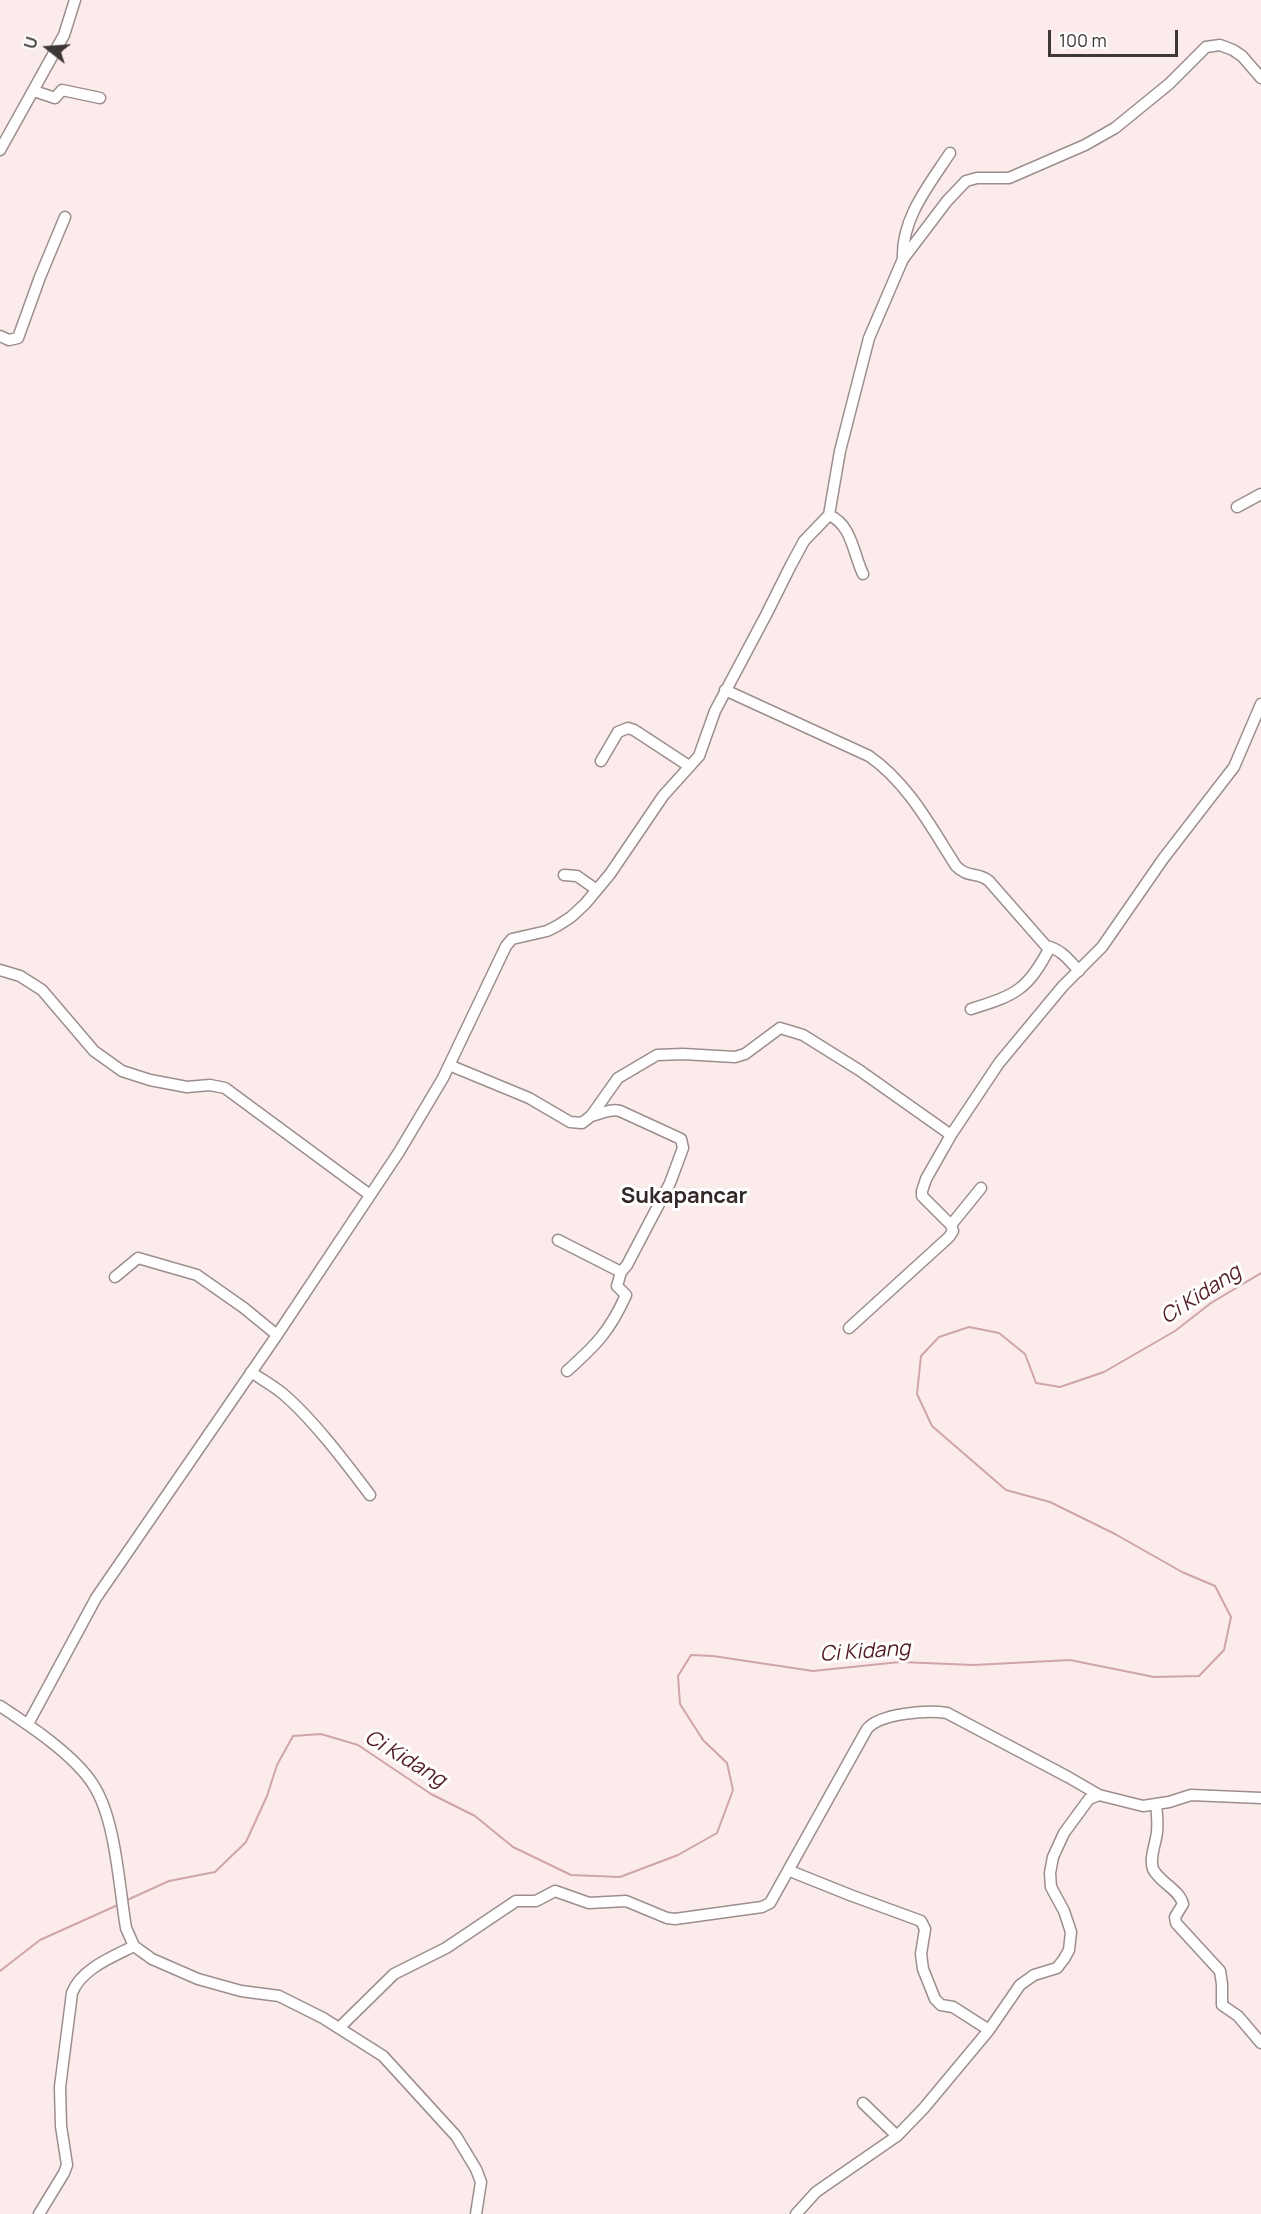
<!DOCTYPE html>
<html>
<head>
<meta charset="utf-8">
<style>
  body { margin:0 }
  #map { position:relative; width:1261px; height:2214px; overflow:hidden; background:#fcebeb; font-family:Manrope,sans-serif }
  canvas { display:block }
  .north { position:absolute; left:18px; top:18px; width:60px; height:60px; -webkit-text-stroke:4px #fff; paint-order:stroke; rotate:287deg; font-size:16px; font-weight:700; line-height:24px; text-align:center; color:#3e3737 }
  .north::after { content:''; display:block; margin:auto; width:21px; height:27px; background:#3e3737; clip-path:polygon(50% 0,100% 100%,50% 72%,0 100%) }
  .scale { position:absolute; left:1048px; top:30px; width:130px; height:27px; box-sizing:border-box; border:3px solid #3e3737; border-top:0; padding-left:8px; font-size:18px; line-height:21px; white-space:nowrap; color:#3e3737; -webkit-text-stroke:4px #fff; paint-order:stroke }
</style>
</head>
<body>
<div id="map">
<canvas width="1261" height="2214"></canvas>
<div class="north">U</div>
<div class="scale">100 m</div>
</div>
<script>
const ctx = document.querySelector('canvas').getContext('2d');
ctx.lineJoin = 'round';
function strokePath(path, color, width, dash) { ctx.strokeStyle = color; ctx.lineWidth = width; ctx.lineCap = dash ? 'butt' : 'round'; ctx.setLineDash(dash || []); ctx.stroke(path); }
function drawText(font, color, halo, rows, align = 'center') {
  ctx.font = font + ' Manrope,sans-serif'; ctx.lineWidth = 6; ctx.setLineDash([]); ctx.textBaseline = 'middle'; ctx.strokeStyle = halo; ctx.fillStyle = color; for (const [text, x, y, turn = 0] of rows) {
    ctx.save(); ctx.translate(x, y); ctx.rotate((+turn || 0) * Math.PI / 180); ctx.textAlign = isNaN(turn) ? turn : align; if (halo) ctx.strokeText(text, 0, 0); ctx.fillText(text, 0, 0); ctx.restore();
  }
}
strokePath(new Path2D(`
  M125,1901L169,1881L215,1872L246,1842L267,1796L277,1765L293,1736L321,1734L358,1745L431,1794L475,1816L513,1847L571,1875L620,1877L678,1855L717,1833L733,1790L727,1763L703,1740L680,1704L678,1676L691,1655L713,1656L813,1671L900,1662L974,1665L1070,1660L1154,1677L1199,1676L1224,1650L1231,1617L1215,1586L1182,1572L1115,1534L1050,1502L1006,1490L932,1426L917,1394L921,1356L939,1337L969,1327L999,1333L1025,1354L1036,1383L1060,1387L1104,1372L1175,1331L1211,1303L1261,1273
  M0,1971L40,1940L120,1904`), '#cfa5a7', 2);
const street = new Path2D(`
  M34,91L55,98L62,90L100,98
  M0,150L64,35L75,0
  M903,259C901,219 929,185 950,153
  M0,336L9,340L18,338L40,277L65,217
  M1237,507L1261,494
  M829,515C852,525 853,553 863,574
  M725,690L869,756C908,783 931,827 956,866C969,879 977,871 989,881L1046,946C1061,949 1069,960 1079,971
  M601,761L618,732L628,728L634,730L689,766
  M564,875L577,876L597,890
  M0,970L20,976L42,990L94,1051L122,1071L150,1080L187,1087L210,1085L225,1088L370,1195
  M971,1009C1016,995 1028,990 1050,947
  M449,1065L529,1098L570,1122L582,1123L591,1116L618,1078L657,1055L683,1054L735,1057L745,1054L780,1028L803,1035L859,1070L951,1135
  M951,1225L981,1188
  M558,1240L621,1272L627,1265L670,1183L683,1148L681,1139L620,1111C611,1108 601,1114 591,1116
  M115,1277L138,1258L197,1275L244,1308L277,1335
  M849,1328L949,1237L953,1231L951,1225L922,1196V1191L926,1179L951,1135L999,1063L1063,986L1102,947L1163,859L1234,767L1261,704
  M567,1371C596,1345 610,1331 626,1295L617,1286L621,1272
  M251,1372C261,1379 272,1385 282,1393C312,1418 346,1463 370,1495
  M0,1706C29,1725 76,1756 94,1786C116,1821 119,1887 126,1928L134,1946L152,1959L198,1979L241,1991L279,1996L323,2018L383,2056L456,2136L476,2169L481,2182L476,2214
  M28,1724L96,1598L277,1335L399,1152L443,1078L506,946L512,939L547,931L557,926L571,917L585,904L610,874L663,796L699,756L715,711L766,615L791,565L804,541L829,515L840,451L869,338L903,259L947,201L966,181L977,178H1009L1085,145L1115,128L1169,84L1206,47L1220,45L1233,50L1242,56L1261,78
  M1156,1804C1157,1813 1158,1823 1157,1832C1156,1843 1149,1858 1153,1869C1160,1883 1179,1889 1183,1904L1175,1917L1176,1923L1220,1971L1222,1984V2005L1238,2016L1261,2043
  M790,1871L850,1895L921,1921L925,1929L921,1954L923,1969L935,1999L941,2005L953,2007L989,2030
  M339,2028L394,1974L446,1948L516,1901H536L555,1891L589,1903L626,1901L667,1918L675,1919L762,1907L770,1903L867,1729C880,1713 928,1710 947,1713L1068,1777L1099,1795
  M863,2103L897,2136
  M39,2214L64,2173L67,2165L61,2126L60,2087L72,1993C81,1969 112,1957 134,1946
  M796,2214L816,2192L897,2136L924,2108L989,2030L1020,1985L1034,1975L1057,1968L1064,1959L1069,1950L1071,1932L1064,1911L1051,1887L1050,1873L1053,1857L1064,1833L1089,1799L1099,1795L1143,1806L1169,1802L1191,1795L1261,1798`);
strokePath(street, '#9d8e8e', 13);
strokePath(street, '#fff', 10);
drawText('italic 21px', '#521c23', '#fff', [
  ["Ci Kidang",1201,1295,-33],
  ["Ci Kidang",865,1652,-4],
  ["Ci Kidang",405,1759,31]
]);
drawText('bold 22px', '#332728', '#fff', [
  ["Sukapancar",684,1197]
]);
</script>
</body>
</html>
